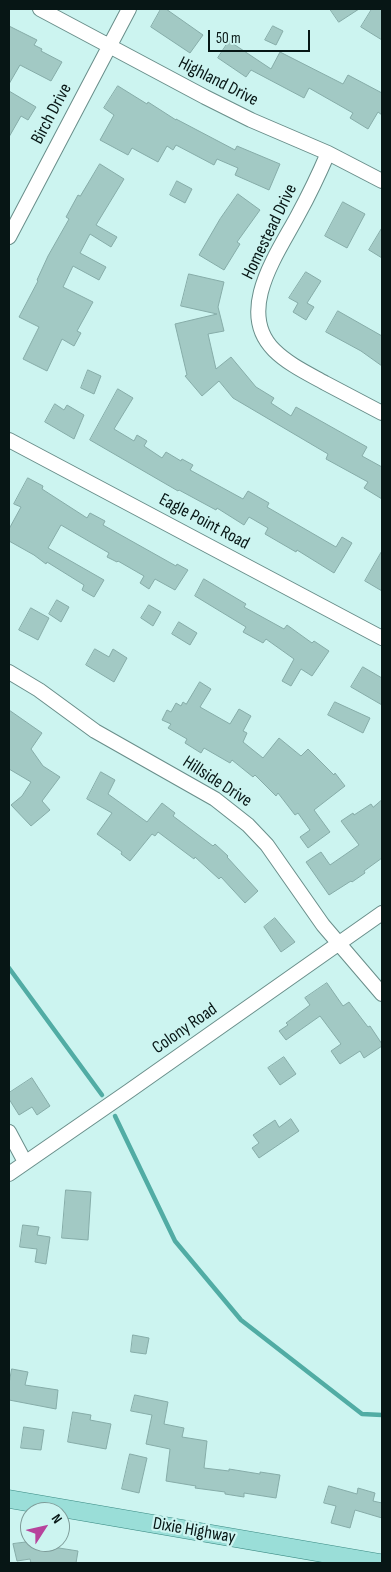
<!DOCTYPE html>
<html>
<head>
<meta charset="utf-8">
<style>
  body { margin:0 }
  #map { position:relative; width:391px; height:1572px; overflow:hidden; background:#ccf4f0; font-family:"Sofia Sans Condensed",sans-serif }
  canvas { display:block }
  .frame { position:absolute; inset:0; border:10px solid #071615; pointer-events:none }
  .north { position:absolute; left:20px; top:1502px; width:50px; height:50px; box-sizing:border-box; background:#ccf4f0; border:1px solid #7d9b98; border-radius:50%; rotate:55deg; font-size:14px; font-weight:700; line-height:20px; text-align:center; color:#071615 }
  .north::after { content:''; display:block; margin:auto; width:18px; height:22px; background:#b7439c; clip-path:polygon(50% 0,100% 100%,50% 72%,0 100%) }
  .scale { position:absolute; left:208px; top:30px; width:102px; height:22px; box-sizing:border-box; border:2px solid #071615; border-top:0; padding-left:6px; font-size:15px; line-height:18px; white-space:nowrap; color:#071615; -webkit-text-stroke:4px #ccf4f0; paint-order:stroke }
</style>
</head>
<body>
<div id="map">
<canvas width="391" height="1572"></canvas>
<div class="frame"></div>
<div class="north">N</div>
<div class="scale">50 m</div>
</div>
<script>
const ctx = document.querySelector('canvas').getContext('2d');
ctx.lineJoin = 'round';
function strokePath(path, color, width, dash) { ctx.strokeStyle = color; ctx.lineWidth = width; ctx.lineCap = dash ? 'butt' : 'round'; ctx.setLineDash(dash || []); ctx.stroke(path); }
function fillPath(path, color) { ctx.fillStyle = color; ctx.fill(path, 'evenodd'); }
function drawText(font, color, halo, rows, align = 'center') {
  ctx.font = font + ' "Sofia Sans Condensed",sans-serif'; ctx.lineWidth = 4.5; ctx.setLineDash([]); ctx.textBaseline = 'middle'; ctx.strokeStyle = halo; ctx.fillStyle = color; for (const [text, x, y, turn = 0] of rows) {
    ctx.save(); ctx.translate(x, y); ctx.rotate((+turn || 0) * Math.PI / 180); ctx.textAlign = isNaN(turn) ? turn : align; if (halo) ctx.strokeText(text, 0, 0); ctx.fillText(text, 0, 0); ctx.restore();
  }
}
strokePath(new Path2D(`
  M9,968L102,1095
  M115,1116L175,1241L241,1320L362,1414L382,1415`), '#51aca4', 4.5);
const building = new Path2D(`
  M161,9H166L203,35L190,53L151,27Z
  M330,9H359L339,22Z
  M372,9H382V40L361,27Z
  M9,26L37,40L34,45L42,49L41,51L62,62L51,81L20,65L9,84Z
  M273,26L283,31L276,45L265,40Z
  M229,41L271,69L280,52L343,84L348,75L382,93V115L378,112L368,129L350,118L353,113L309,88L304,98L251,70L246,77L218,58Z
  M118,86L147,104L148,102L176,120V119L235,150L237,146L280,164L269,190L235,175L238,168L217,159L214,165L176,145L173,150L167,146L158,162L132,148L128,155L100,140L114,115L104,108Z
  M9,91L36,107L28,120L21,116L9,137Z
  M100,164L124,179L96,225L117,237L111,247L90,234L80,253L106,267L99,280L73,266L63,287L93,302L77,331L81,333L74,346L62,339L47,371L23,359L39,327L19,317L38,281L37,280L48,256L69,219L66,217L78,195L80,196Z
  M177,181L192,189L185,203L170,195Z
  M238,194L260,210L237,242L240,244L224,270L199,255L220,219Z
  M343,202L365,214L347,248L325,236Z
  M382,228V258L369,250Z
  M306,272L321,281L307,303L314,307L306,320L293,312L298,303L289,298Z
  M189,274L224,282L218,307L224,331L208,334L216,369L231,357L256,387L274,398L271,403L291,416L296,407L367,447L362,456L382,467V499L364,488L368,482L326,459L328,454L233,398L219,381L202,396L185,376L187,375L175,324L217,314L181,306Z
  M338,311L382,336V366L361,351L326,332Z
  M88,370L101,376L94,394L81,388Z
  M118,389L133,398L114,429L134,441L137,435L147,441L144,446L162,458L166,452L181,461L182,459L193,465L190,470L243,499L248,491L269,503L267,507L336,547L342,537L352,543L334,573L297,550L296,552L265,534L268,528L249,517L244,525L217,508L216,510L179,490L178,491L90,440Z
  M55,404L64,410L67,405L84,415L74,439L45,422Z
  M28,478L43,486L42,489L87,518L90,513L105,521L103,525L176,566L177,564L188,570L175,590L155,579L149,589L140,583L144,576L118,561L117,562L107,557L109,553L61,525L48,548L104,580L94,597L82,590L84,585L47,562L46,564L34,555L9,541V529L21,507L14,504Z
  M382,551V591L365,581Z
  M204,579L246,604L244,607L284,629L287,625L312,643L314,641L329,651L312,676L301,669L291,686L282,681L294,659L266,639L263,643L243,632L246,627L195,596Z
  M57,600L69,607L61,622L49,614Z
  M149,605L161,612L153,626L141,618Z
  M31,608L49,618L38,640L19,630Z
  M179,622L197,633L190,645L172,634Z
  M95,649L109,657L113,649L127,658L114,682L86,665Z
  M363,667L382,678V705L351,687Z
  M200,682L211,689L200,707L230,724L239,709L251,716L243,731L247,733L243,742L263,758L279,738L301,756L308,749L334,775L335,773L345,786L314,810L330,832L308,848L300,837L310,830L298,813L295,815L278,793L276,796L255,775L253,777L232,760L230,763L204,748L201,753L185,743L187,739L168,728L171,724L162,720L167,710L171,712L176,703L181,706L183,702L186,704Z
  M335,702L370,718L363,733L328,715Z
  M9,710L42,733L31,749L43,766L60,777L42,801L50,810L31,826L11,805L22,796L31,782L9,769Z
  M101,772L115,780L108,794L147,822L162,803L175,813L173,816L213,846L215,844L228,856L227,857L258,891L245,903L221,877L219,879L195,857L194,859L158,832L155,836L152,834L130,861L121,854L122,852L97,834L112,813L87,799Z
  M382,800V858L364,871L365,873L352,882L351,881L329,895L306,862L321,852L330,865L359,845L341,821L353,813L354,815L371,804L373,807Z
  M275,918L295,942L281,952L264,927Z
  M327,983L343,1006L349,1002L368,1027L370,1026L382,1044V1046L364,1058L360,1051L340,1064L331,1051L341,1044L320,1016L286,1040L279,1031L288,1025L286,1023L310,1005L305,998Z
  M284,1057L296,1074L280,1085L268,1068Z
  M32,1078L50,1106L37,1115L32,1107L19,1115L9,1099V1093Z
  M291,1119L299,1131L259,1158L252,1148L259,1143L253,1135L275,1120L279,1127Z
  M66,1190L91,1192L88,1240L62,1238Z
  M23,1225L39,1227L37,1235L50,1237L46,1264L35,1262L37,1249L20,1247Z
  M133,1335L149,1338L146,1354L131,1352Z
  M12,1369L28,1372L25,1385L58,1390L56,1409L9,1400V1384Z
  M135,1395L168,1402L164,1424L184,1428L182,1437L207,1441L204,1468L229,1471V1469L260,1474V1472L280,1475L276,1498L244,1493V1497L225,1494V1492L195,1488L196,1486L166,1481L170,1449L146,1444L152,1415L131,1411Z
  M73,1412L91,1415L90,1420L111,1424L106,1449L68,1442Z
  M24,1427L44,1430L41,1450L21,1448Z
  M130,1454L147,1458L139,1493L122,1489Z
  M329,1486L357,1494L358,1488L375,1493L373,1501L382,1503V1518L355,1510L350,1528L331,1523L336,1506L324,1503Z
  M26,1542H39L40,1545L78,1551L76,1563H31L30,1559L17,1561L13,1544Z`);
fillPath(building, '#a2c9c4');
strokePath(building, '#86aca8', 1);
const minor = new Path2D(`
  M40,9L205,97L251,120L328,153L382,181
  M328,153C319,174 309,195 298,215C278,253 235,311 274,350C288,364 307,373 325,383C344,393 363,403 382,413
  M9,237L129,9
  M9,440L382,638
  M9,672L39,690L95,731L215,799L248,825L267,845L323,925L382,994
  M9,1132L25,1162
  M9,1174L129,1091L382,913`);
const major = new Path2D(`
  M9,1499L380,1563`);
strokePath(minor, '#698e8a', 16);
strokePath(major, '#3b8a83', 19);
strokePath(minor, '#fff', 14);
strokePath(major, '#9aded8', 18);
drawText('18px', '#071615', '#ccf4f0', [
  ["Highland Drive",218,82,27],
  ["Birch Drive",52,114,-62],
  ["Homestead Drive",270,232,-64],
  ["Eagle Point Road",204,522,28],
  ["Hillside Drive",217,782,33],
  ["Colony Road",185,1029,-35],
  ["Dixie Highway",194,1531,10]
]);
</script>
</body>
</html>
